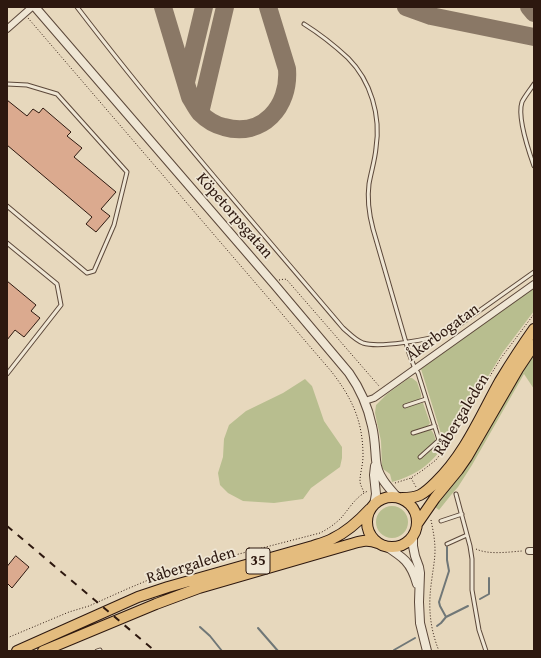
<!DOCTYPE html>
<html>
<head>
<meta charset="utf-8">
<style>
  body { margin:0 }
  #map { position:relative; width:541px; height:658px; overflow:hidden; background:#e7d8bd; font-family:"Gentium Book Plus",serif }
  canvas { display:block }
  .frame { position:absolute; inset:0; border:8px solid #2d180f; pointer-events:none }
</style>
</head>
<body>
<div id="map">
<canvas width="541" height="658"></canvas>
<div class="frame"></div>
</div>
<script>
const ctx = document.querySelector('canvas').getContext('2d');
ctx.lineJoin = 'round';
function fillPath(path, color) { ctx.fillStyle = color; ctx.fill(path, 'evenodd'); }
function strokePath(path, color, width, dash) { ctx.strokeStyle = color; ctx.lineWidth = width; ctx.lineCap = dash ? 'butt' : 'round'; ctx.setLineDash(dash || []); ctx.stroke(path); }
function drawText(font, color, halo, rows, align = 'center') {
  ctx.font = font + ' "Gentium Book Plus",serif'; ctx.lineWidth = 3.5; ctx.setLineDash([]); ctx.textBaseline = 'middle'; ctx.strokeStyle = halo; ctx.fillStyle = color; for (const [text, x, y, turn = 0] of rows) {
    ctx.save(); ctx.translate(x, y); ctx.rotate((+turn || 0) * Math.PI / 180); ctx.textAlign = isNaN(turn) ? turn : align; if (halo) ctx.strokeText(text, 0, 0); ctx.fillText(text, 0, 0); ctx.restore();
  }
}
fillPath(new Path2D(`
  M534,288V311L503,352L475,398L440,451C426,468 413,476 392,482L390,474L383,469L382,467L381,441L375,413L376,405L387,394L409,378H412L417,382L421,394V397L419,400L404,405V407L422,403H423L430,423L427,427L412,432L429,429L431,430C434,433 436,439 435,443L419,458L421,459L443,440L421,369Z
  M534,353V389L524,374L472,465L458,487L451,495L439,510L435,507C446,492 459,479 469,464C492,428 510,389 534,353Z
  M305,379L312,386L324,421L342,447V458L340,467L311,488L303,499L274,503L243,501L228,493L220,485L218,473L223,457L224,439L229,425L246,411L283,393Z
  M376 522a16 16 0 1 1 32 0a16 16 0 1 1-32 0Z`), '#b8be8f');
strokePath(new Path2D(`
  M480,599L489,594V578
  M446,617L440,606L439,602L449,571L447,560V547
  M437,626L441,623L446,617L468,606
  M200,627L210,636L222,651
  M258,628L278,651
  M394,650L415,638`), '#707777', 2);
strokePath(new Path2D(`
  M163,7L190,97C193,102 196,108 200,113C206,119 215,125 224,127C262,138 290,107 287,69L268,7
  M406,7L431,16L534,37
  M529,7L534,13
  M186,82L204,7
  M200,113L225,7`), '#8a7866', 18);
const building = new Path2D(`
  M7,100L27,116L33,109L39,113L43,108L71,132L67,136L82,148L74,157L116,192L101,209L110,216L96,232L86,224L92,217L7,145Z
  M7,281L36,305L31,311L40,318L24,337L15,330L7,340Z
  M16,556L29,567L12,588L7,583V567Z`);
fillPath(building, '#dbaa8f');
strokePath(building, '#2d180f', 1);
const service = new Path2D(`
  M77,7C161,117 253,222 343,328C349,333 355,340 363,343C379,348 428,340 444,334C448,333 452,330 455,328L534,272
  M304,24C320,34 334,45 348,58C371,81 381,116 376,148C375,160 371,172 369,184C367,199 369,214 373,229L409,353L415,369L418,373L439,440L420,457
  M7,84L27,85L57,94L127,172L114,225L94,271L87,273L7,206
  M534,84C530,90 525,96 522,102C517,117 529,152 534,166
  M7,243L57,284L61,305L7,374
  M405,406L426,399
  M413,433L435,426
  M456,494L470,546L472,559V590L479,630L486,651
  M441,521L462,514
  M447,544L467,535
  M97,651L100,650`);
const minor = new Path2D(`
  M7,29L32,7
  M365,401L374,398L534,284
  M529,551H534`);
const tertiary = new Path2D(`
  M35,7L274,284L349,373C361,390 368,407 372,426C375,438 375,449 376,460C377,475 387,486 397,497
  M374,505L376,494L374,475L375,466
  M413,535V546L415,556L419,567L420,573L419,602L420,623L427,651
  M384,545C403,557 411,562 417,584`);
const primary = new Path2D(`
  M367 522a25 25 0 1 1 50 0a25 25 0 1 1-50 0Z
  M402,498C408,498 414,498 420,495C426,492 431,487 436,482C465,454 481,415 500,381C511,363 522,346 534,329
  M417,524L435,498L458,470L467,457L518,369L534,345
  M17,651L138,597L168,587L313,546C319,544 326,542 332,539C347,532 359,521 370,509
  M43,651L156,604L199,588L351,544C362,541 367,539 378,543`);
strokePath(service, '#5c483a', 5);
strokePath(minor, '#5c483a', 8);
strokePath(tertiary, '#5c483a', 10);
strokePath(primary, '#2d180f', 12);
strokePath(new Path2D(`
  M28,18L331,371C352,398 363,421 363,456C363,465 360,473 360,481C360,485 363,489 364,493
  M279,280L285,279L287,280L379,386
  M411,478L416,487
  M395,483L411,478L423,470L436,460L441,453L465,417L501,358L534,314
  M431,520C433,530 435,540 435,550C435,560 433,569 432,578C428,604 429,626 439,651
  M476,549C489,555 508,552 522,551
  M7,638L69,612L89,606L127,589L153,578L181,569L320,533C328,529 335,524 341,518C349,509 356,496 368,491`), '#2d180f', 1, [1, 2]);
strokePath(service, '#efe6d4', 3);
strokePath(minor, '#efe6d4', 6);
strokePath(tertiary, '#efe6d4', 8);
strokePath(primary, '#e4bc7e', 10);
strokePath(new Path2D(`
  M7,526L155,651`), '#2d180f', 2, [7, 7]);
for (const [x, y, w] of [
  [258,561,24]
]) { const box = new Path2D(); box.roundRect(x - w / 2, y - 13, w, 26, 3); ctx.fillStyle = '#efe6d4'; ctx.fill(box); strokePath(box, '#2d180f', 1); }
drawText('bold 15px', '#2d180f', null, [
  ["35",258,561]
]);
drawText('16px', '#2d180f', '#efe6d4', [
  ["Köpetorpsgatan",234,216,49],
  ["Åkerbogatan",443,333,-36],
  ["Råbergaleden",462,415,-59],
  ["Råbergaleden",191,566,-17]
]);
</script>
</body>
</html>
